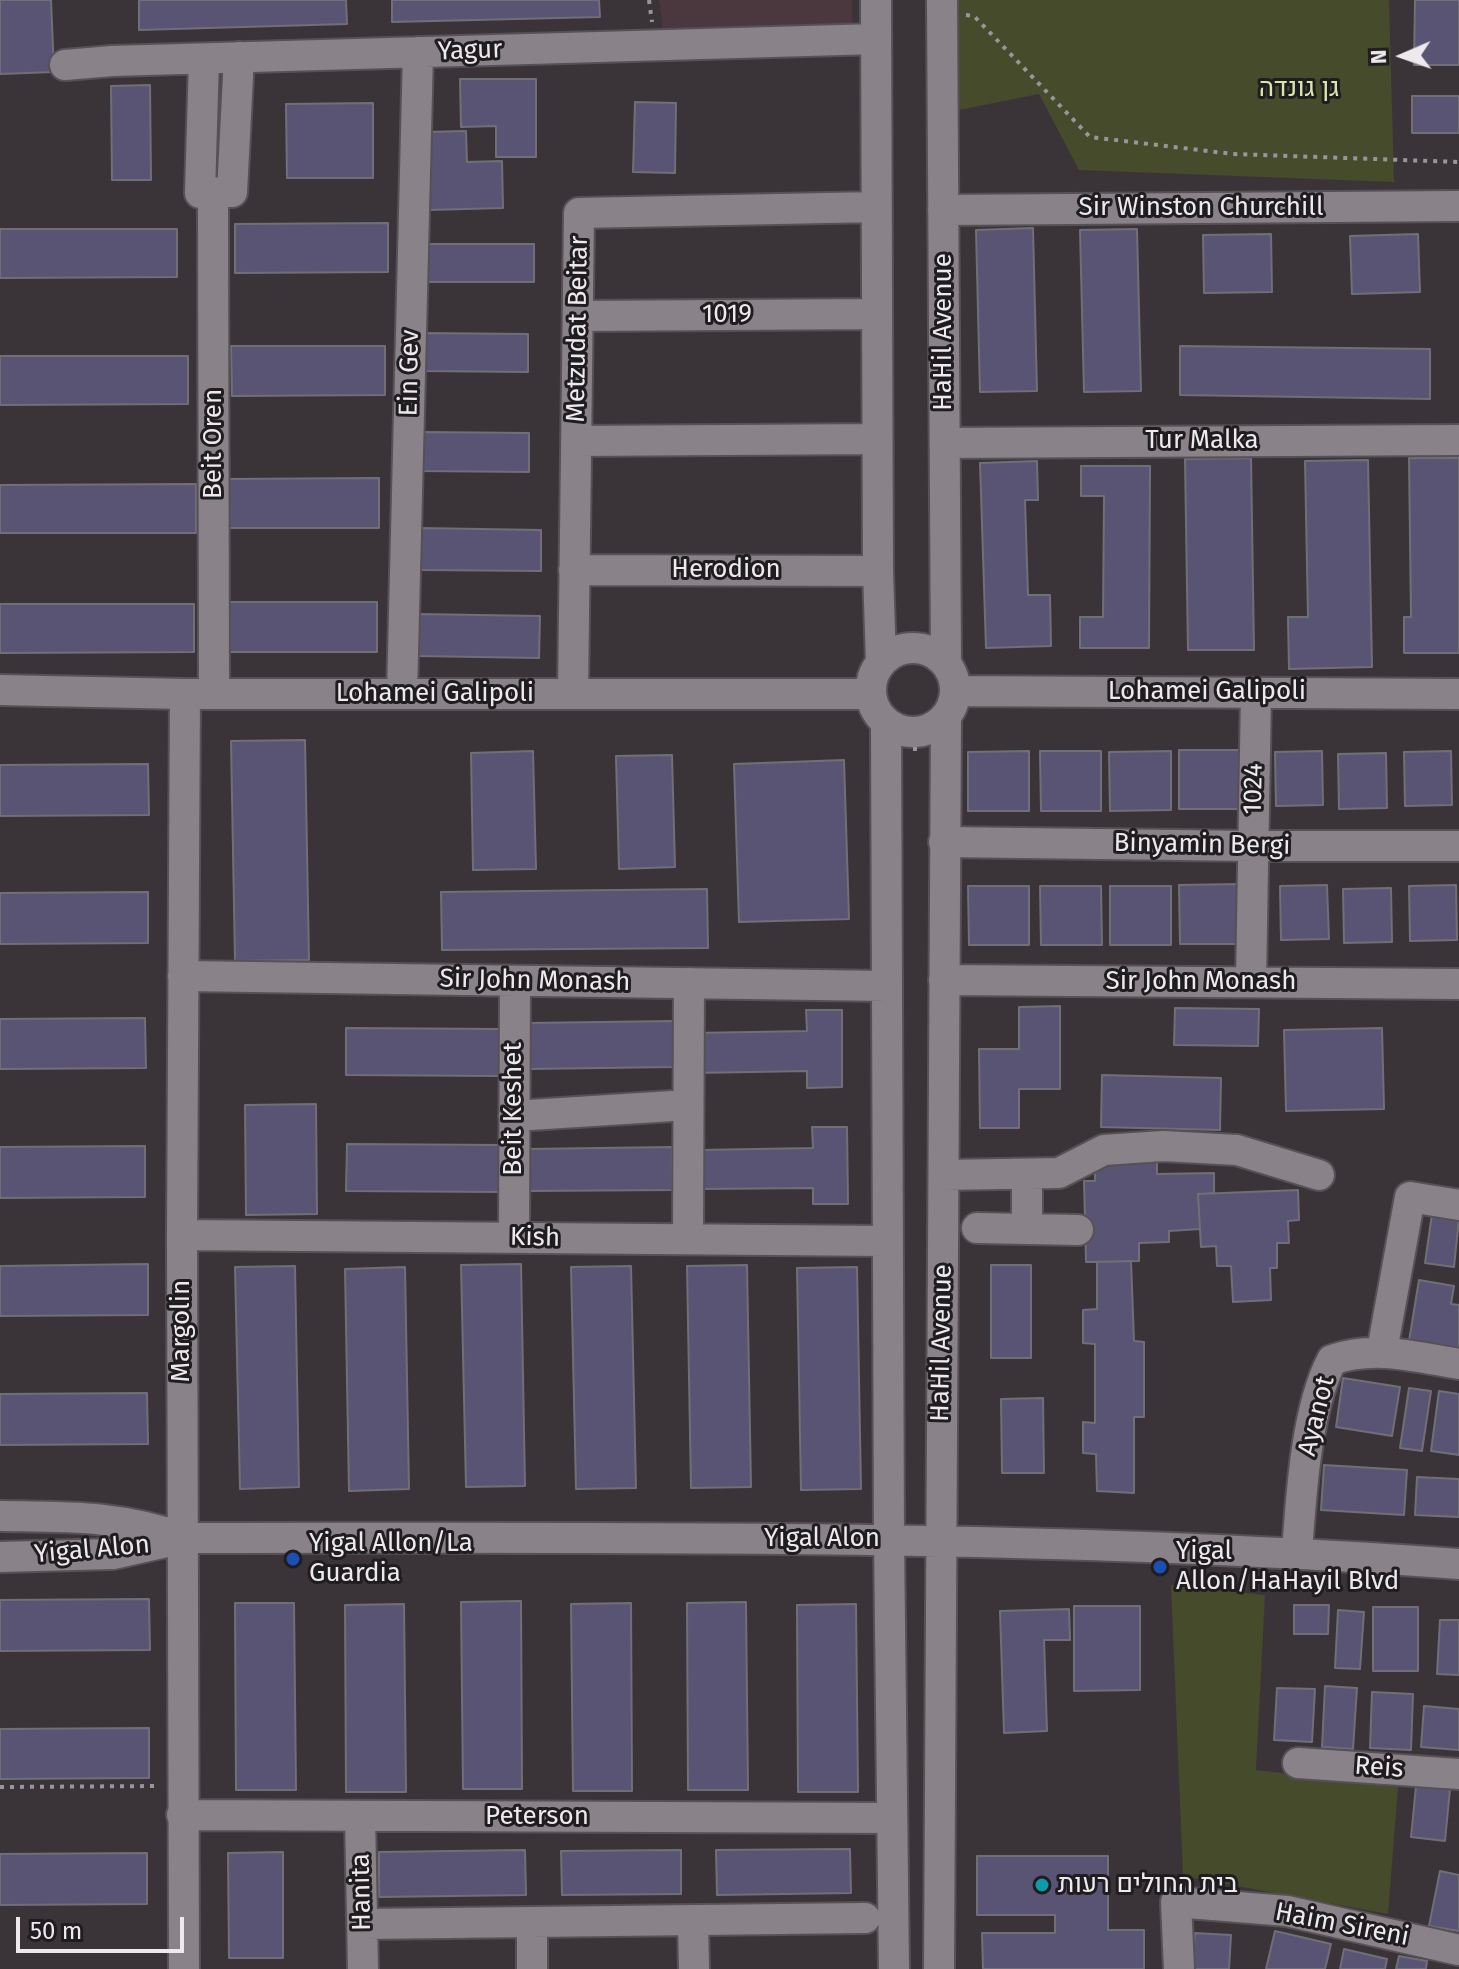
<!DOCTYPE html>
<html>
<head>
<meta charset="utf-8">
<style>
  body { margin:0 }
  #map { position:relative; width:1459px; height:1969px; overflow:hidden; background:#3a3439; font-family:"Fira Sans",sans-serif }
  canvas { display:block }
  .north { position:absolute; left:1363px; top:16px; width:80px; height:80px; -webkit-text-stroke:6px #1f1d1f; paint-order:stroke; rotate:268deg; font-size:22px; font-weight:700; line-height:32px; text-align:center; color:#ede9ed }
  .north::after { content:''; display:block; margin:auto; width:28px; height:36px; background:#ede9ed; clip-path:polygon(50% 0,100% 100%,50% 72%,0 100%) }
  .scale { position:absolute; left:16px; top:1917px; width:168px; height:36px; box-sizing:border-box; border:4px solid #ede9ed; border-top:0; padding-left:10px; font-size:24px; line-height:28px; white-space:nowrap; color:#ede9ed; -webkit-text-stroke:6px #1f1d1f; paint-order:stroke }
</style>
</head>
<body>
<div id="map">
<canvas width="1459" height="1969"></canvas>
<div class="north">N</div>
<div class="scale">50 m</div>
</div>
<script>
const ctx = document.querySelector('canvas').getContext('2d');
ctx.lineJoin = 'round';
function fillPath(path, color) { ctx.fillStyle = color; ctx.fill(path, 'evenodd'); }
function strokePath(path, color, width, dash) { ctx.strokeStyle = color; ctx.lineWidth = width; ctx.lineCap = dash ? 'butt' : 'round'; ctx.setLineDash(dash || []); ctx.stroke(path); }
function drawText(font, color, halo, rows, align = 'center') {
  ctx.font = font + ' "Fira Sans",Heebo,sans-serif'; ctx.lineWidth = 6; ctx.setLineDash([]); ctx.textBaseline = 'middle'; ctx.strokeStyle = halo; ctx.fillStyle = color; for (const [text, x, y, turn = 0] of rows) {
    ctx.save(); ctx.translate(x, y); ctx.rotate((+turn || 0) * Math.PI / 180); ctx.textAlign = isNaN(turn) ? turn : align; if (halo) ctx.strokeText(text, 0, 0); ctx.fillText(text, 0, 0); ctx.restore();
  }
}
fillPath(new Path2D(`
  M659,0H852V23L663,29Z`), '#4b383f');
fillPath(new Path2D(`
  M951,0H1389L1394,182L1079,170L1039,94L954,111Z
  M1171,1585L1265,1595L1256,1770L1398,1787L1388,1914L1183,1876Z`), '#454b2b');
const building = new Path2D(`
  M0,0H51L54,72L0,74Z
  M139,0H346L347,24L139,30Z
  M392,0H599L600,17L392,22Z
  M1415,0H1459V65H1414Z
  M460,79H536V157H496V126L461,127Z
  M150,85L151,180H112L111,86Z
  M1412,96H1459V133H1412Z
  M635,102L676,103L675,173L633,172Z
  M373,103V178H287L286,104Z
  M466,131L467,162L502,161L503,208L428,210L426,132Z
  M388,223V272L235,273V224Z
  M1033,228L1037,391L980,392L976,230Z
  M0,229H177V277L0,278Z
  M1137,229L1141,391L1084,392L1080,230Z
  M1271,234L1272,292L1204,293L1203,235Z
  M1418,234L1420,292L1352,294L1350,236Z
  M427,244H534V282H427Z
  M421,333L528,334V372L420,371Z
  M231,346H385V395L232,396Z
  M1180,346L1430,349V399L1180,395Z
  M0,356H188V404L0,405Z
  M422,432L529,433V472L422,471Z
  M1251,458L1254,650H1188L1185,459Z
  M1409,458H1459V653H1404V617H1411Z
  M1368,460L1372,667L1289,669L1288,617H1308L1305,461Z
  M1037,461L1038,500H1025L1028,595H1050L1051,646L986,648L980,463Z
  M1081,466H1150L1149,648H1080V617H1103L1104,496H1081Z
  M379,478V528H226V479Z
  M196,484V533H0V485Z
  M420,528L541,530V571L419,570Z
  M224,602H377V652H224Z
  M0,604H194V652L0,653Z
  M418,614L540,616L539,658L417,656Z
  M305,740L309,960L235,961L231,741Z
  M1179,750H1239L1240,809H1179Z
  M533,751L536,869L473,870L471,753Z
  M1029,751V811H968V752Z
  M1040,751H1101V811H1041Z
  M1171,751V810L1110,811L1109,752Z
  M1322,751L1323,805L1276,806L1275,752Z
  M1451,751L1452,805L1405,806L1404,752Z
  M1386,753L1387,808L1339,809L1338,754Z
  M672,755L675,867L619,869L616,756Z
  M844,760L849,919L739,922L734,764Z
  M148,764L149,815L0,816V765Z
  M1240,884V944H1180L1179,885Z
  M1327,885L1329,939L1281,940L1280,886Z
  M1456,885L1457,940L1410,941L1409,886Z
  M968,886H1029V945H969Z
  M1040,886H1101L1102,945H1041Z
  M1110,886H1171V945H1110Z
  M1391,888L1392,942L1344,943L1343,889Z
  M707,889L708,948L442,950L441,892Z
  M148,892V943L0,944V893Z
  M1060,1006V1089H1019V1128H980L979,1049H1019V1007Z
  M1175,1008L1259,1009L1258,1046L1174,1045Z
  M806,1010H842V1087L807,1088V1071L695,1073L694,1033L807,1031Z
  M145,1018L146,1068L0,1069V1019Z
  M673,1021V1067L528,1069V1023Z
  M346,1028L499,1029V1076L346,1075Z
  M1382,1028L1384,1109L1286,1111L1284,1030Z
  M1102,1075L1221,1078L1220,1130L1101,1127Z
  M316,1104L317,1214L246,1215L245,1105Z
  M812,1127H847L848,1204H813V1188L701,1189L700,1150L813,1148Z
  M347,1144L500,1145V1192L346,1191Z
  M145,1146V1197L0,1198V1147Z
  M672,1147V1190L529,1191L528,1149Z
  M1157,1158V1174L1214,1173V1193L1198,1194L1200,1229L1169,1231V1242L1139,1243V1261L1086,1262L1084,1181H1095V1160Z
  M1298,1190L1299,1220L1288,1221L1289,1243H1277V1268H1270L1271,1300L1233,1302L1231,1266H1217L1216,1246L1201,1247L1198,1194Z
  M1432,1214L1459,1218L1454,1267L1425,1263Z
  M1131,1261L1134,1341L1144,1342V1417H1134V1493L1097,1491L1096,1454L1083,1453V1422L1095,1423V1344L1083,1343V1310L1097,1309V1262Z
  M148,1264V1315L0,1316V1266Z
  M521,1264L525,1486L466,1487L461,1265Z
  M747,1265L751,1487L691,1488L687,1266Z
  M991,1265H1031V1358H991Z
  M295,1266L299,1487L240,1489L235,1267Z
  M631,1266L636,1488L576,1489L571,1267Z
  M405,1267L409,1489L349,1491L345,1269Z
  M857,1267L861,1489L801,1490L797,1268Z
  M1419,1280L1454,1286L1451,1304L1459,1305V1349L1409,1341Z
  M1343,1378L1400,1387L1392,1436L1336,1427Z
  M1409,1388L1431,1391L1422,1451L1400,1448Z
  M1439,1391L1459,1394V1455L1431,1451Z
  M147,1393L148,1444L0,1445V1394Z
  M1043,1398L1044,1473H1002L1001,1399Z
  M1324,1465L1407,1470L1404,1515L1321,1510Z
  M1417,1477L1459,1479V1517L1415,1515Z
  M149,1599L150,1650L0,1651V1600Z
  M521,1601L522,1789H463L461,1602Z
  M746,1602L748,1790H688L687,1603Z
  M235,1603H294L296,1790H236Z
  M631,1603L632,1791H573L571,1604Z
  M404,1604L406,1792H346L345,1605Z
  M856,1604L858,1792H798L797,1605Z
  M1294,1605H1329L1328,1634H1294Z
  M1074,1606H1140V1690L1074,1691Z
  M1373,1607H1418V1671H1373Z
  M1069,1609L1070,1640H1044L1047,1731L1004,1733L1000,1611Z
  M1338,1610L1364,1612L1360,1669L1335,1668Z
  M1440,1620H1459V1675L1437,1674Z
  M1325,1686L1357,1688L1353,1749L1322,1747Z
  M1277,1688L1315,1689L1312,1742L1274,1740Z
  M1372,1692L1413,1694L1411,1750L1370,1748Z
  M1424,1706L1459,1709V1750L1421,1747Z
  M149,1728V1778L0,1779V1729Z
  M1416,1786L1450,1789L1445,1841L1411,1837Z
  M850,1849L851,1893L717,1895L716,1850Z
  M525,1850L526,1895L379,1897V1852Z
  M681,1850V1894L562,1895L561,1851Z
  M283,1852V1958H229L228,1853Z
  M147,1853V1904L0,1905V1854Z
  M977,1856H1108V1930H1144V1969H983L982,1933H1055V1915H977Z
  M1440,1871L1459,1875V1931L1429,1926Z
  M1275,1931L1331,1944L1325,1969H1266Z
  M1195,1933L1231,1935L1229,1969H1192Z
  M1344,1949L1387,1959L1385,1969H1340Z
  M1399,1956L1427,1961L1426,1969H1396Z`);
fillPath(building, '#595473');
strokePath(building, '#706f77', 2);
const minor = new Path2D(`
  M876,0L878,571L881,662
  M942,0L946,663
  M204,59L200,193L232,192L239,57
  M65,65L112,61L876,39
  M213,194L214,694
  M943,210L1459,206
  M578,316L877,314
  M576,441L877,439
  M945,443L1459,440
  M574,570L878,571
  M871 690a42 42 0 1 1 84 0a42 42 0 1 1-84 0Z
  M0,690L185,694H870
  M955,691L1459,694
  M402,694L418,52
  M573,694L579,213L876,207
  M886,724L889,1539L894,1969
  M944,842L1253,846H1459
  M183,976L887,986
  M944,980L1459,984
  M1251,982L1256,693
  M514,1116L688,1105
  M944,1175L1059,1173L1104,1150L1163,1146L1237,1150L1319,1175
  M1027,1175V1229
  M977,1228L1078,1230
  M182,1235L887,1241
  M514,1238L515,981
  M688,1239L689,983
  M1382,1351L1410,1197L1459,1205
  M0,1516C70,1517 116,1515 184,1538
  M1297,1552C1301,1497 1306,1409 1332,1360C1374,1345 1416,1357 1459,1364
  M0,1557L113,1554L184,1538C609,1538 1035,1533 1459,1564
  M1298,1763L1459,1774
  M182,1815L892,1818
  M360,1816L363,1969
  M693,1920L694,1969
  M364,1924L865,1918
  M184,1969L182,1235L185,694
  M532,1969V1922
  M939,1969L946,716
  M1179,1969L1176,1902L1287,1911L1459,1950`);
strokePath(minor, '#565156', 34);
strokePath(new Path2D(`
  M649,0L652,22
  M966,15L974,16L1090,137L1233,154L1459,162
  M915,751V733
  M0,1787L160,1786`), '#9a959a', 4, [4, 6]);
strokePath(minor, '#8a8289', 30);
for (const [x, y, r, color] of [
  [293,1559,8,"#1a4fb4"],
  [1160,1567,8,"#1a4fb4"],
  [1042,1885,8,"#0f9aa8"]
]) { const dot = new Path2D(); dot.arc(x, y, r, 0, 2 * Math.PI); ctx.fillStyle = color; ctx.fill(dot); strokePath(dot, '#1f1d1f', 3); }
drawText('26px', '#ede9ed', '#1f1d1f', [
  ["Yagur",470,51,-2],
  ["Sir Winston Churchill",1201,208],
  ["1019",727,315],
  ["Metzudat Beitar",578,329,-89],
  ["HaHil Avenue",944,332,-90],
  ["Ein Gev",410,373,-89],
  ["Tur Malka",1202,441],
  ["Beit Oren",214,444,-90],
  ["Herodion",726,570],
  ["Lohamei Galipoli",1207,692],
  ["Lohamei Galipoli",435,694],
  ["1024",1254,789,-89],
  ["Binyamin Bergi",1202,845,1],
  ["Sir John Monash",535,981,1],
  ["Sir John Monash",1201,982],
  ["Beit Keshet",514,1109,-90],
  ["Kish",535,1238,1],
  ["Margolin",182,1331,-90],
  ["HaHil Avenue",942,1343,-89],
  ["Ayanot",1317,1416,-76],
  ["Yigal Alon",822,1539],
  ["Yigal Alon",92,1550,-5],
  ["Reis",1379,1768,4],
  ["Peterson",537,1817],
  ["Hanita",362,1892,-91],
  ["Haim Sireni",1342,1925,11]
]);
drawText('26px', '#dae5a9', '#1f1d1f', [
  ["גן גונדה",1299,89]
]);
drawText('26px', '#ede9ed', '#1f1d1f', [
  ["Yigal Allon/La",309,1544],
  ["Guardia",309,1574],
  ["Yigal",1176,1552],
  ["Allon/HaHayil Blvd",1176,1582],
  ["בית החולים רעות",1058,1885]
], 'left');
</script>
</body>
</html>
